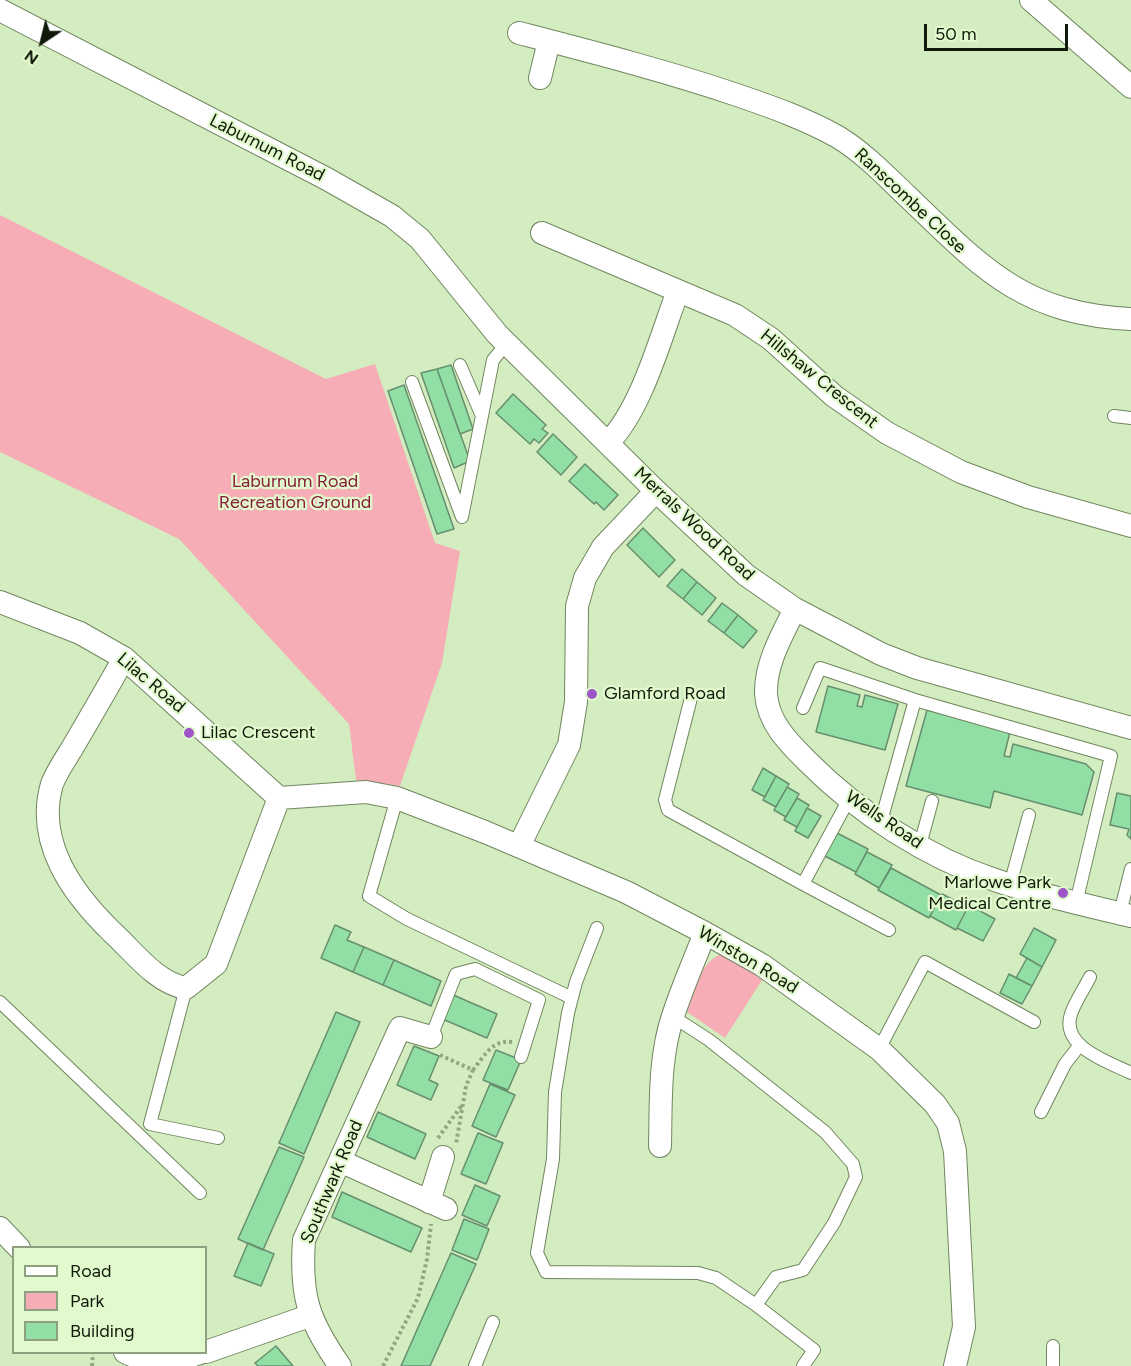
<!DOCTYPE html>
<html>
<head>
<meta charset="utf-8">
<style>
  body { margin:0 }
  #map { position:relative; width:1131px; height:1366px; overflow:hidden; background:#d4edc0; font-family:Figtree,sans-serif }
  canvas { display:block }
  .legend { position:absolute; left:12px; top:1246px; width:195px; height:108px; box-sizing:border-box; background:#e1facd; border:2px solid #8ea07f; margin:0; padding:8px 10px; list-style:none; font-size:18px; color:#111a0a }
  .legend li { display:flex; align-items:center; gap:12px; height:30px }
  .legend b { width:30px; border:2px solid #8ea07f }
  .north { position:absolute; left:12px; top:12px; width:60px; height:60px; -webkit-text-stroke:4px #e1facd; paint-order:stroke; rotate:215deg; font-size:16px; font-weight:700; line-height:24px; text-align:center; color:#111a0a }
  .north::after { content:''; display:block; margin:auto; width:21px; height:27px; background:#111a0a; clip-path:polygon(50% 0,100% 100%,50% 72%,0 100%) }
  .scale { position:absolute; left:924px; top:24px; width:144px; height:27px; box-sizing:border-box; border:3px solid #111a0a; border-top:0; padding-left:8px; font-size:18px; line-height:21px; white-space:nowrap; color:#111a0a; -webkit-text-stroke:4px #e1facd; paint-order:stroke }
</style>
</head>
<body>
<div id="map">
<canvas width="1131" height="1366"></canvas>
<ul class="legend">
<li><b style="height:8px;background:#fff"></b>Road</li>
<li><b style="height:16px;background:#f7adb6"></b>Park</li>
<li><b style="height:16px;background:#92dfa5"></b>Building</li>
</ul>
<div class="north">N</div>
<div class="scale">50 m</div>
</div>
<script>
const ctx = document.querySelector('canvas').getContext('2d');
ctx.lineJoin = 'round';
function fillPath(path, color) { ctx.fillStyle = color; ctx.fill(path, 'evenodd'); }
function strokePath(path, color, width, dash) { ctx.strokeStyle = color; ctx.lineWidth = width; ctx.lineCap = dash ? 'butt' : 'round'; ctx.setLineDash(dash || []); ctx.stroke(path); }
function drawText(font, color, halo, rows, align = 'center') {
  ctx.font = font + ' Figtree,sans-serif'; ctx.lineWidth = 4.5; ctx.setLineDash([]); ctx.textBaseline = 'middle'; ctx.strokeStyle = halo; ctx.fillStyle = color; for (const [text, x, y, turn = 0] of rows) {
    ctx.save(); ctx.translate(x, y); ctx.rotate((+turn || 0) * Math.PI / 180); ctx.textAlign = isNaN(turn) ? turn : align; if (halo) ctx.strokeText(text, 0, 0); ctx.fillText(text, 0, 0); ctx.restore();
  }
}
fillPath(new Path2D(`
  M0,215L326,379L375,364L435,543L460,551L442,663L400,786L356,780L349,724L179,539L0,452Z
  M721,954L735,959L762,980L725,1038L687,1012C695,991 699,963 721,954Z`), '#f7adb6');
const building = new Path2D(`
  M451,365L473,429L460,434L437,369Z
  M437,369L470,461L454,468L421,373Z
  M404,385L454,529L437,534L388,391Z
  M513,394L546,425L542,429L548,433L539,443L534,439L530,444L496,413Z
  M553,434L577,457L561,475L537,452Z
  M585,464L618,495L604,510L596,502L594,504L569,481Z
  M643,528L675,560L659,577L627,545Z
  M682,569L697,582L683,599L667,586Z
  M697,582L716,598L702,615L683,599Z
  M722,603L738,615L724,633L708,621Z
  M738,615L757,631L743,648L724,633Z
  M828,686L860,695L857,706L862,707L865,695L898,704L885,750L816,732Z
  M927,710L1010,732L1004,756L1010,757L1013,744L1086,764L1094,772L1082,815L994,791L990,808L906,786Z
  M763,768L776,776L765,797L752,790Z
  M776,776L789,784L776,807L763,800Z
  M787,787L799,794L786,817L774,810Z
  M1117,793L1131,796V839L1127,835L1129,829L1110,825Z
  M797,798L809,805L797,827L784,820Z
  M807,808L821,816L808,838L795,831Z
  M835,832L868,849L856,872L823,855Z
  M867,852L892,865L879,888L855,874Z
  M891,868L941,895L929,918L878,890Z
  M942,894L968,907L956,930L930,916Z
  M969,905L995,919L983,941L957,928Z
  M335,925L351,932L347,940L364,947L353,972L321,958Z
  M1034,928L1056,940L1042,967L1020,954Z
  M364,947L394,960L383,985L353,972Z
  M1027,958L1042,967L1032,986L1016,978Z
  M394,960L441,981L431,1006L383,985Z
  M1009,974L1032,986L1022,1004L1000,993Z
  M451,994L497,1014L487,1038L440,1018Z
  M336,1012L360,1022L304,1154L279,1143Z
  M414,1046L439,1056L429,1080L438,1084L431,1100L397,1085Z
  M496,1050L521,1060L508,1090L483,1080Z
  M490,1084L515,1095L496,1137L472,1126Z
  M378,1112L426,1134L415,1159L367,1137Z
  M478,1133L503,1143L486,1184L461,1174Z
  M279,1147L304,1157L263,1250L238,1239Z
  M475,1185L500,1196L487,1226L462,1215Z
  M342,1192L422,1228L411,1252L332,1217Z
  M464,1219L489,1229L477,1260L452,1250Z
  M248,1243L274,1254L261,1286L234,1276Z
  M451,1253L476,1264L430,1366H401Z
  M276,1346L293,1366H258L255,1363Z`);
fillPath(building, '#92dfa5');
strokePath(building, '#668f6f', 1.5);
const lane = new Path2D(`
  M460,365L482,416
  M412,382L462,517L493,360L507,343
  M1114,416L1131,418
  M692,694L665,800L668,810L803,884
  M803,708L820,668L915,700
  M397,798L369,896L407,919L572,998
  M849,799L803,884L889,930
  M881,821L915,700L1111,756L1076,903
  M920,845L932,801
  M1010,885L1029,815
  M1120,913L1131,869
  M597,928L576,982L568,1013L555,1092L553,1159L537,1253L546,1272L698,1273L716,1278L756,1305
  M1090,977C1084,989 1075,1002 1071,1014C1060,1047 1109,1062 1131,1073
  M186,988L150,1124L218,1138
  M0,1002L200,1193
  M672,1016L709,1040L825,1132L853,1164L856,1177L834,1223L803,1270L776,1277L756,1305L814,1350L803,1366
  M431,1037L456,974L475,969L539,1000L521,1057
  M879,1049L925,962L1034,1022
  M1041,1112L1065,1064L1079,1046
  M1053,1346V1366
  M475,1366L493,1322`);
const street = new Path2D(`
  M1031,0L1131,87
  M0,10L327,179L392,216L420,239L497,334L656,491L746,575L795,609L881,654L917,668L1131,728
  M519,33C592,52 666,71 737,95C772,107 806,119 838,137C864,153 885,175 907,196C981,267 1022,314 1131,319
  M540,78L549,41
  M542,233L735,315L771,339L834,396L887,433L961,472L1028,497L1131,526
  M608,443C643,406 660,338 678,291
  M0,602L80,633L124,658L279,798
  M795,609C782,635 765,664 766,694C768,723 789,743 808,762C859,813 926,857 995,880C1039,895 1085,905 1131,916
  M124,658C108,687 91,716 74,745C67,757 57,771 52,784C35,842 72,893 112,932C134,952 156,983 186,988L216,964L279,798
  M279,798L366,792L397,798L485,832L626,892L705,933L762,965L879,1049L935,1104L948,1123L955,1151L964,1327L955,1366
  M519,846L569,745L576,702L577,606L585,578L603,547L656,491
  M660,1146C661,1103 659,1057 673,1016C682,988 694,961 705,933
  M340,1161L446,1209
  M429,1202L443,1157
  M0,1228L19,1248
  M125,1352C151,1366 175,1362 203,1352
  M206,1352L309,1316
  M340,1366C308,1320 300,1296 304,1240L400,1028L431,1037`);
strokePath(lane, '#70865e', 14);
strokePath(street, '#70865e', 24);
strokePath(new Path2D(`
  M440,1055L473,1070L466,1086L456,1144
  M473,1070C484,1056 493,1039 512,1042
  M438,1138L462,1105
  M92,1366L93,1352
  M383,1366L418,1298L427,1259L431,1224`), '#91a582', 4, [3, 3]);
strokePath(lane, '#fff', 12);
strokePath(street, '#fff', 22);
for (const [x, y, r, color] of [
  [592,694,6,"#9d55c8"],
  [189,733,6,"#9d55c8"],
  [1063,893,6,"#9d55c8"]
]) { const dot = new Path2D(); dot.arc(x, y, r, 0, 2 * Math.PI); ctx.fillStyle = color; ctx.fill(dot); strokePath(dot, '#e1facd', 2); }
drawText('18px', '#111a0a', '#e1facd', [
  ["Laburnum Road",267,148,27],
  ["Ranscombe Close",910,201,43],
  ["Hillshaw Crescent",819,379,39],
  ["Merrals Wood Road",694,524,43],
  ["Lilac Road",151,683,40],
  ["Wells Road",884,820,34],
  ["Winston Road",748,960,31],
  ["Southwark Road",332,1182,-67]
]);
drawText('18px', '#871d38', '#e1facd', [
  ["Laburnum Road",295,482],
  ["Recreation Ground",295,503]
]);
drawText('18px', '#111a0a', '#e1facd', [
  ["Glamford Road",604,694],
  ["Lilac Crescent",201,733],
  ["Marlowe Park",1051,883,"right"],
  ["Medical Centre",1051,904,"right"]
], 'left');
</script>
</body>
</html>
